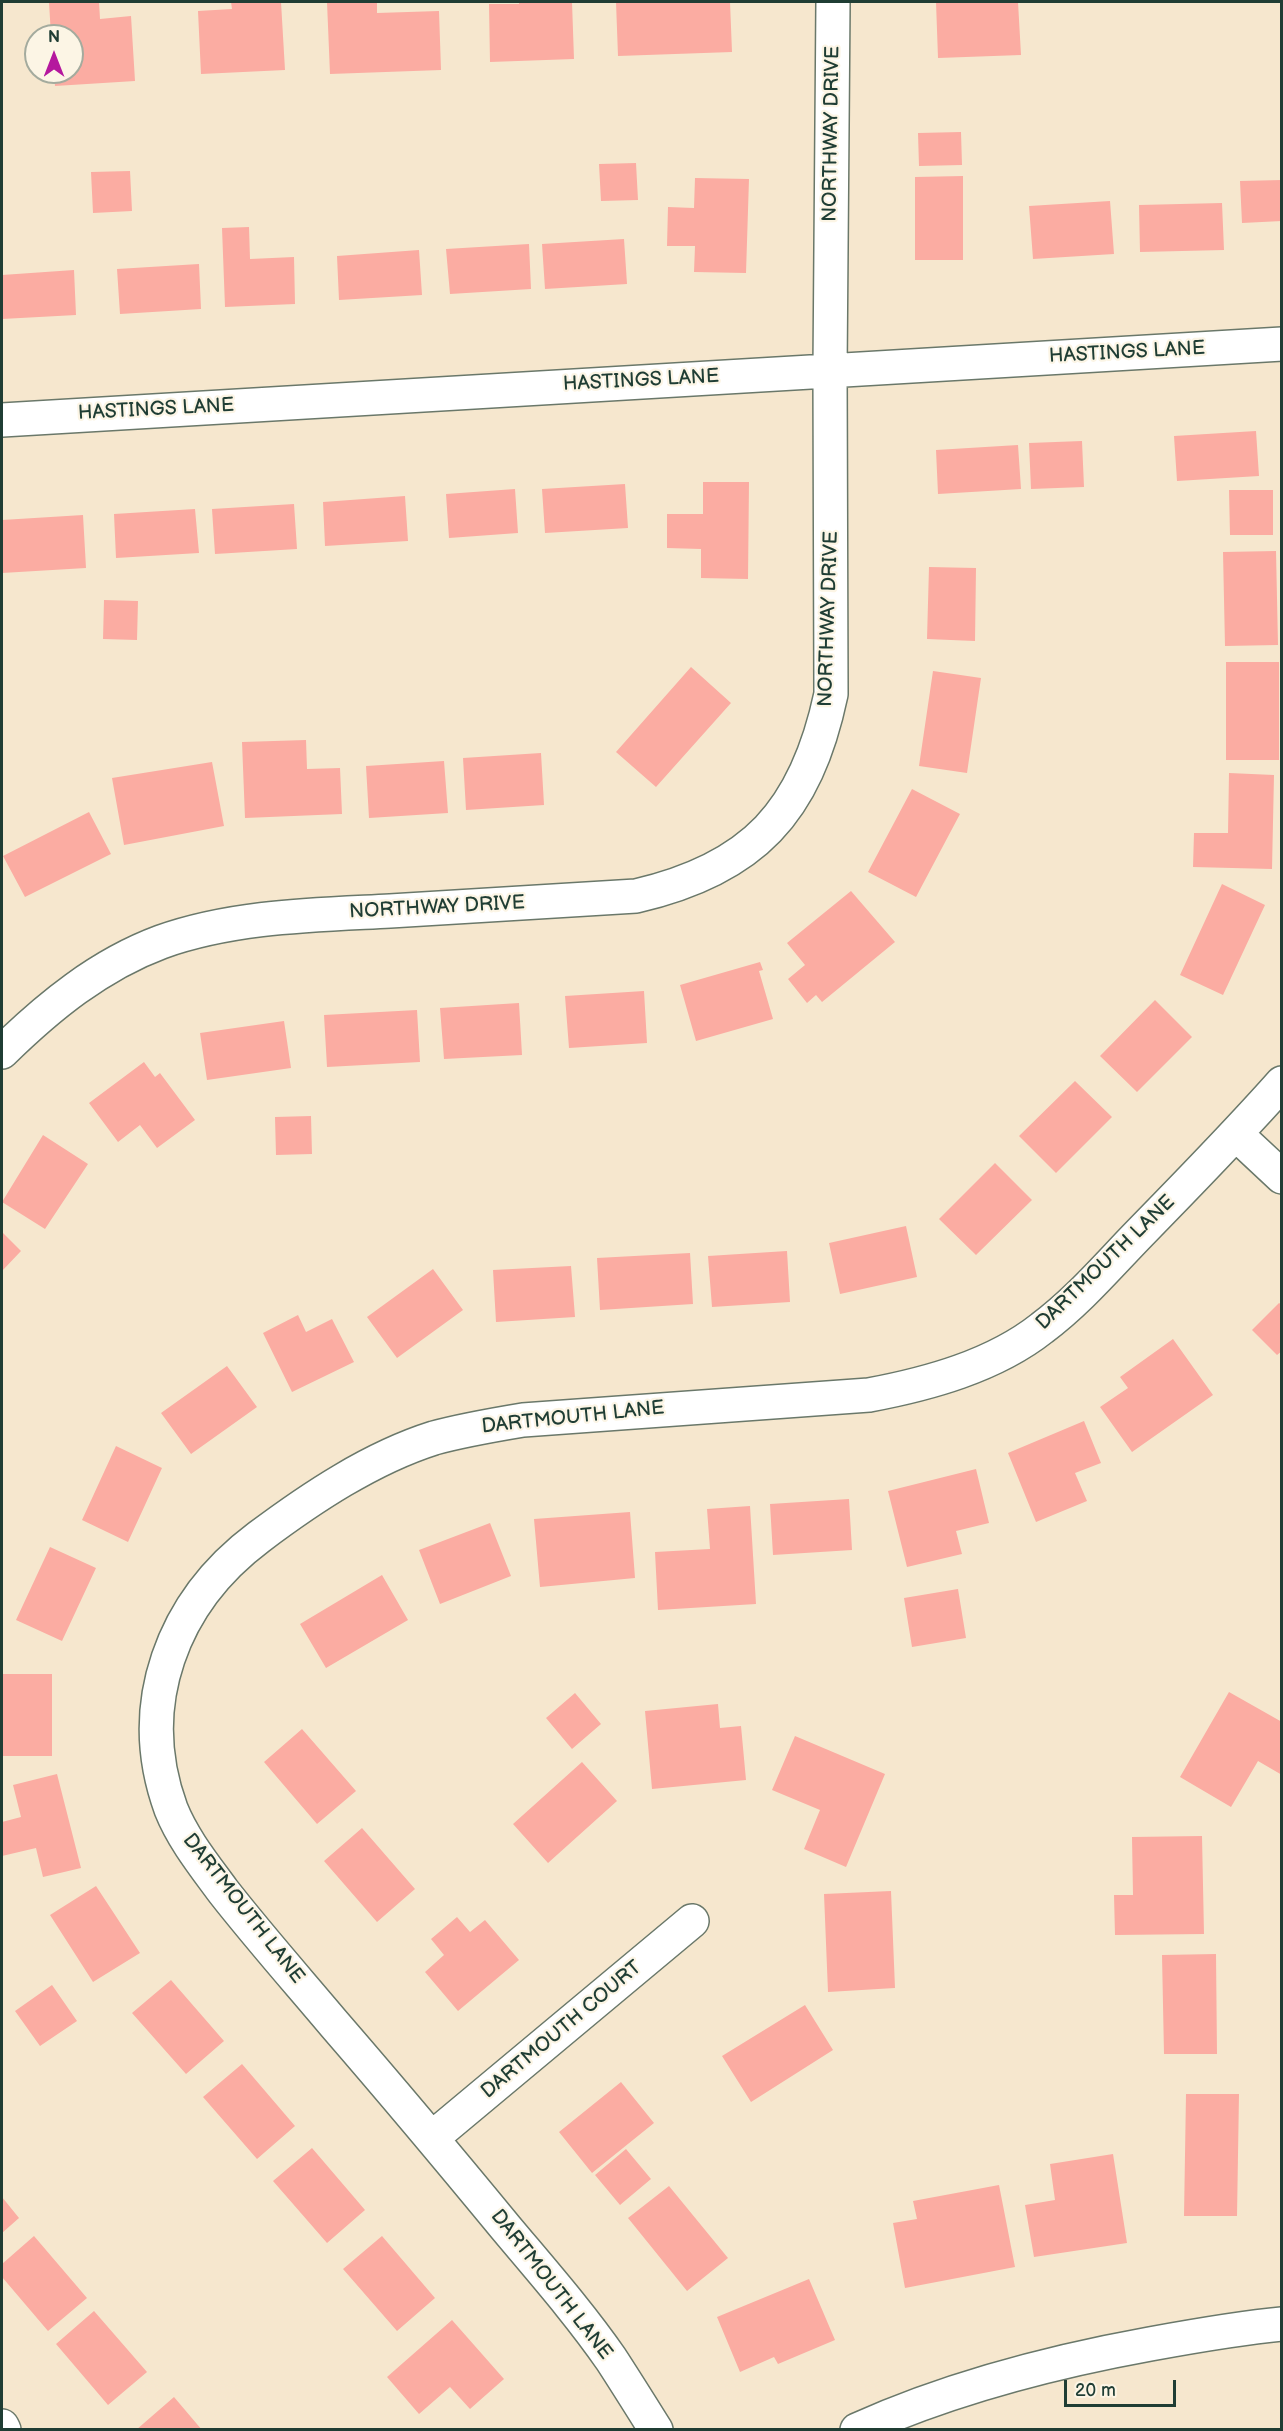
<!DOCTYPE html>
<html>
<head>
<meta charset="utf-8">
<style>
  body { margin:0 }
  #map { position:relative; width:1283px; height:2431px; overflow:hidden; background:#f6e7ce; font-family:"Balsamiq Sans",sans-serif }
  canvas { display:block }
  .frame { position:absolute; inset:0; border:3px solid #1f3d34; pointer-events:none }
  .north { position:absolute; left:24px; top:24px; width:60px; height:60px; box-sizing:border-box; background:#fcf5e5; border:2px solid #a4ab9e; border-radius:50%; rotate:0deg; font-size:16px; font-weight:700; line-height:24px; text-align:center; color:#1f3d34 }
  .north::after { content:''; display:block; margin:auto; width:21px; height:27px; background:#b5179e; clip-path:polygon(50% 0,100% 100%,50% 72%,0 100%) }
  .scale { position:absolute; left:1064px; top:2380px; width:112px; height:27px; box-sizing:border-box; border:3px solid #1f3d34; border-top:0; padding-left:8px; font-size:18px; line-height:21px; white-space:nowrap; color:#1f3d34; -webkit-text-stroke:4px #fcf5e5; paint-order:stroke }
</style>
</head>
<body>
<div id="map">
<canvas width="1283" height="2431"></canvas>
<div class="frame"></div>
<div class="north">N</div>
<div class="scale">20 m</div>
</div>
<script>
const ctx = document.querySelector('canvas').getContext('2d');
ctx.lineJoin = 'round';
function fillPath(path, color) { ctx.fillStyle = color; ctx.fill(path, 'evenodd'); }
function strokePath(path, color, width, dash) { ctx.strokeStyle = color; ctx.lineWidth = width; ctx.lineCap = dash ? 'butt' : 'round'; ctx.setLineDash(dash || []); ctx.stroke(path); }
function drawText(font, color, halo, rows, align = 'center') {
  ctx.font = font + ' "Balsamiq Sans",sans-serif'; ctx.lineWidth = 4.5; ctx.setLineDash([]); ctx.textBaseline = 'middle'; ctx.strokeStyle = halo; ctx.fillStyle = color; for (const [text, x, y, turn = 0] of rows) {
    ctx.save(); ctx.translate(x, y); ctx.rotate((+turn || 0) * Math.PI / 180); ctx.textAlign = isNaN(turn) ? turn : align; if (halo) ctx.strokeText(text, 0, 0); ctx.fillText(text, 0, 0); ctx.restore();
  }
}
fillPath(new Path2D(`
  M49,2H99L100,19L131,16L135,81L55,86L54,72H72V36H51Z
  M231,2H281L285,70L201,74L198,11L232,9Z
  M327,2H377V13L439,11L441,70L330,74Z
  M519,2H572L574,59L490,62L489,4H519Z
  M616,2H730L732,52L618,56Z
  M936,2H1018L1021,55L938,58Z
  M961,132L962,165L919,166L918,133Z
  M636,163L638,200L601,201L599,164Z
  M130,171L132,211L93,213L91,172Z
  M963,176V260H915V177Z
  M695,178L749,179L746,273L694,272L695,246H667L668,207L694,208Z
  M1282,180V221L1242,223L1240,181Z
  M1110,201L1114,254L1033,259L1029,206Z
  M1222,203L1224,250L1140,252L1139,205Z
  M249,227L250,259L294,257L295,304L225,307L222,228Z
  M624,239L627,284L545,289L542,244Z
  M529,244L531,289L450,294L446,249Z
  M419,250L422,295L339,300L337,256Z
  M199,264L201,309L120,314L117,269Z
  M74,270L76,315L2,319V275Z
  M1256,431L1259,476L1177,481L1174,436Z
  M1082,441L1084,487L1031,489L1029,443Z
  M1018,445L1021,489L938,494L936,450Z
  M703,482H749L748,579L701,578V549L667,548V514H703Z
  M625,484L628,528L545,533L542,489Z
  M515,489L518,533L449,538L446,494Z
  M1229,490H1273V535H1230Z
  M405,496L408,541L325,546L323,502Z
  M294,504L297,549L215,554L212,509Z
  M195,509L199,553L116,558L114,514Z
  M83,515L86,568L2,573V520Z
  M1276,551L1278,645L1225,646L1223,552Z
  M929,567L976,568L975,641L927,639Z
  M104,600L138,601L137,640L103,639Z
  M1226,662H1279V760H1226Z
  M691,667L731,703L656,787L616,752Z
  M933,671L981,678L967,773L919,766Z
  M306,740L307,769L340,768L342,814L245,818L242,742Z
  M541,753L544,805L466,810L463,758Z
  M444,761L448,813L369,818L366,766Z
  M212,762L224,826L124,845L112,778Z
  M1229,773L1274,775L1272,869L1193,867L1194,833H1228Z
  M912,789L960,814L916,897L868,872Z
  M89,812L111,854L25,897L3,856Z
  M1222,884L1265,905L1223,995L1180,975Z
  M851,891L895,942L822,1002L816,995L807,1003L788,979L805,965L787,943Z
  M760,962L763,970L759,971L773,1019L696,1041L680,985Z
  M644,991L647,1043L569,1048L565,996Z
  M1155,1000L1192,1037L1137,1092L1100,1056Z
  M519,1003L522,1055L444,1059L440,1008Z
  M417,1010L420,1062L327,1067L324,1015Z
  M284,1021L291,1068L207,1080L200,1033Z
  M144,1062L155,1077L160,1073L195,1120L157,1148L140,1125L118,1142L89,1103Z
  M1075,1081L1112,1117L1056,1173L1019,1136Z
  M311,1116L312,1154L276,1155L275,1117Z
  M43,1135L88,1164L45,1229L2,1202Z
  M995,1163L1032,1200L976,1255L939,1219Z
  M906,1226L917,1277L840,1294L829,1243Z
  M2,1232L21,1251L2,1271Z
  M787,1251L790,1302L712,1307L708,1256Z
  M690,1253L693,1304L600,1310L597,1258Z
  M571,1266L575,1317L496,1322L493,1270Z
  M433,1269L463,1310L397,1358L367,1317Z
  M1279,1303L1282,1305V1351L1277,1355L1252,1330Z
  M298,1315L306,1332L332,1319L354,1362L292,1392L263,1333Z
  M1173,1339L1213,1395L1132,1452L1100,1407L1128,1388L1120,1377Z
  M227,1366L257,1407L191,1454L161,1413Z
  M1084,1421L1101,1463L1075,1473L1087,1501L1036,1522L1008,1453Z
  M116,1446L162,1468L128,1542L82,1520Z
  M976,1469L989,1523L956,1531L962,1554L907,1567L888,1491Z
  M849,1499L852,1550L773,1555L770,1504Z
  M750,1506L756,1604L658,1610L655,1552L710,1549L707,1509Z
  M630,1512L635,1578L540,1587L534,1519Z
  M490,1523L511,1576L440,1604L419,1550Z
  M50,1547L96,1568L62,1641L16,1620Z
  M382,1575L408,1620L326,1668L300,1624Z
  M958,1589L966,1638L912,1647L904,1598Z
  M2,1674H52V1756H2Z
  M1229,1692L1282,1722V1775L1258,1761L1231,1807L1180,1777Z
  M575,1693L601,1724L572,1749L546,1718Z
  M718,1704L720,1728L741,1726L746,1780L652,1789L645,1711Z
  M302,1729L356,1791L317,1824L264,1762Z
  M795,1736L885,1774L846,1867L804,1849L820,1810L772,1790Z
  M582,1762L617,1801L548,1863L513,1824Z
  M57,1774L81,1868L43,1877L36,1848L2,1856V1822L21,1817L13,1785Z
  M362,1828L415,1889L377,1922L324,1861Z
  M1202,1836L1204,1934L1115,1935L1114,1895H1133L1132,1837Z
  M96,1886L140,1953L93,1982L50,1915Z
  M891,1891L895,1988L828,1992L824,1894Z
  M457,1917L470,1932L485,1920L519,1960L458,2011L425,1972L444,1955L431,1939Z
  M1216,1954L1217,2054H1164L1162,1955Z
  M171,1980L224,2041L186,2074L132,2013Z
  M52,1985L77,2021L40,2046L15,2011Z
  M805,2005L833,2050L751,2102L722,2056Z
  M242,2064L295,2126L257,2159L203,2097Z
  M621,2082L654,2123L592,2173L559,2132Z
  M1186,2094H1239L1237,2216H1184Z
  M312,2148L365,2210L327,2243L273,2181Z
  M626,2149L651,2179L620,2205L595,2175Z
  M1113,2154L1127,2243L1034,2257L1025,2205L1055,2200L1050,2164Z
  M999,2185L1015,2267L905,2288L893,2223L917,2219L913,2201Z
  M669,2186L728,2258L687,2291L628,2218Z
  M2,2197L19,2218L2,2233Z
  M34,2236L87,2298L48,2331L2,2277V2264Z
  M382,2236L435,2298L397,2331L343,2269Z
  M809,2279L835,2340L778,2364L774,2357L740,2372L717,2317Z
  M94,2311L147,2372L108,2405L56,2344Z
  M452,2320L504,2379L470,2409L450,2387L419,2414L387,2377Z
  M174,2397L202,2430H136Z`), '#fbaca2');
const minor = new Path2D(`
  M2,420L1282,344
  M2,1052C48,1007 99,965 161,942C234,916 314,915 390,911C472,906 554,901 636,896C753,869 806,812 831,694L830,370L833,2
  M1236,1134L1282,1177
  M432,2138L692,1921
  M2,2426L4,2430
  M656,2430C641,2406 626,2382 611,2359C579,2313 542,2271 506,2228C450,2160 393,2092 335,2025C298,1981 259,1937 223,1891C204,1865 183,1839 171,1809C133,1705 172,1602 259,1537C311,1498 371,1458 434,1438C463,1430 493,1425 523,1420L869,1395C928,1384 994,1366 1042,1328C1077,1302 1107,1267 1137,1236C1186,1186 1235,1136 1282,1083
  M857,2430C950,2388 1051,2362 1150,2344C1194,2336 1238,2328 1282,2324`);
strokePath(minor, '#6a786a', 36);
strokePath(minor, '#fff', 33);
drawText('20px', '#1f3d34', '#fcf5e5', [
  ["NORTHWAY DRIVE",832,134,-89],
  ["HASTINGS LANE",1127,353,-3],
  ["HASTINGS LANE",641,381,-3],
  ["HASTINGS LANE",156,410,-3],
  ["NORTHWAY DRIVE",829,619,-88],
  ["NORTHWAY DRIVE",437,908,-3],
  ["DARTMOUTH LANE",1106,1263,-44],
  ["DARTMOUTH LANE",573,1418,-6],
  ["DARTMOUTH LANE",243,1909,52],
  ["DARTMOUTH COURT",562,2030,-40],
  ["DARTMOUTH LANE",551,2285,52]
]);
</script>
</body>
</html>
